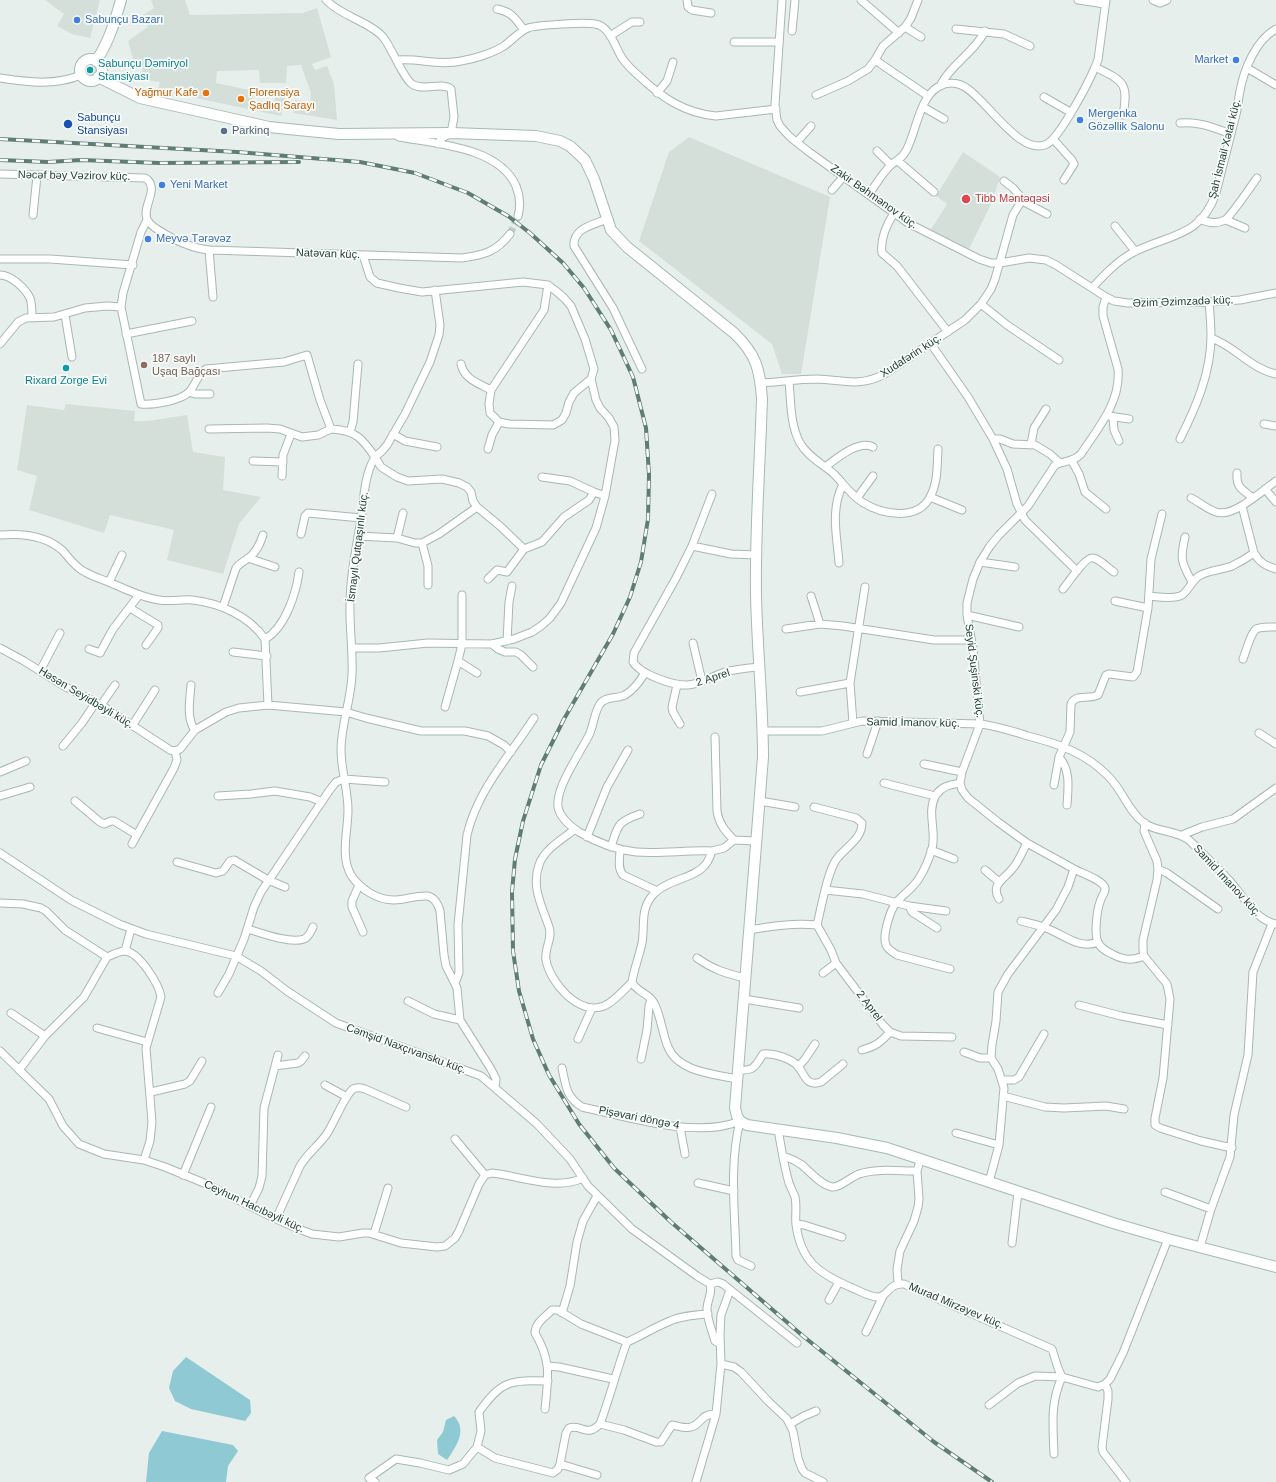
<!DOCTYPE html>
<html>
<head>
<meta charset="utf-8">
<style>
  body { margin:0 }
  canvas { display:block; background:#e6efeb }
</style>
</head>
<body>
<canvas width="1276" height="1482"></canvas>
<script>
const ctx = document.querySelector('canvas').getContext('2d');
ctx.lineJoin = 'round';
function fillPath(path, color) { ctx.fillStyle = color; ctx.fill(path, 'evenodd'); }
function strokePath(path, color, width, dash) { ctx.strokeStyle = color; ctx.lineWidth = width; ctx.lineCap = dash ? 'butt' : 'round'; ctx.setLineDash(dash || []); ctx.stroke(path); }
function drawText(font, color, halo, rows, align = 'center') {
  ctx.font = font + ' Helvetica,sans-serif'; ctx.lineWidth = 3.5; ctx.setLineDash([]); ctx.textBaseline = 'middle'; ctx.strokeStyle = halo; ctx.fillStyle = color; for (const [text, x, y, turn = 0] of rows) {
    ctx.save(); ctx.translate(x, y); ctx.rotate((+turn || 0) * Math.PI / 180); ctx.textAlign = isNaN(turn) ? turn : align; if (halo) ctx.strokeText(text, 0, 0); ctx.fillText(text, 0, 0); ctx.restore();
  }
}
fillPath(new Path2D(`
  M45,0H100L90,38L72,34L57,26L64,14Z
  M151,0H185L190,15L303,13L317,8L331,57L312,64L315,70L327,66L334,84L337,120L293,113L295,100L310,102L311,93L301,65L287,66L286,83H260L259,70L217,71L216,83L254,91L252,103L274,107L275,95L285,97L281,116L158,90L160,82L141,79L143,66L135,65L128,41L148,27L143,15L154,8Z
  M689,137L830,197L801,374H782L772,344L639,241L669,152Z
  M963,152L1000,177L992,202L969,249L930,231L947,204L936,196Z
  M66,404L135,411L134,421H148L187,415L193,452L225,457L223,490L261,497L239,524L223,574L167,560L174,530L110,515L104,533L29,510L37,476L17,470L27,405L64,410Z`), '#d4dfda');
fillPath(new Path2D(`
  M84 70a6 6 0 1 1 12 0a6 6 0 1 1-12 0Z`), '#bfe0c8');
fillPath(new Path2D(`
  M186,1357L250,1400L251,1413L245,1421L191,1409L175,1401L169,1388L173,1371Z
  M454,1416C468,1430 456,1447 447,1460L438,1454L437,1440L443,1432L446,1420Z
  M162,1431L233,1445L238,1451L228,1466L226,1482H146L149,1453Z`), '#8ec9d4');
strokePath(new Path2D(`
  M510,234L518,216`), '#bfccc8', 7, [7, 3.5]);
const street = new Path2D(`
  M326,0C341,16 370,22 383,37C392,48 403,78 412,84C424,92 441,81 451,89L454,117L451,133L442,138L438,144
  M687,0L688,7L692,10L711,13
  M782,0L775,105L777,120L780,126L790,137L809,152L908,223L979,259L991,263H1000L1029,258L1046,260L1056,265L1106,297L1114,301L1128,303L1209,302L1240,300L1276,293
  M861,0L899,33
  M1078,0L1105,4
  M1153,0L1160,3L1167,0
  M497,9C512,12 515,18 524,30
  M905,27L921,37
  M956,29L1004,34L1030,46
  M792,31L795,0
  M610,36L632,22H640
  M734,42H779
  M398,60C419,58 439,66 461,61C474,59 493,53 504,46C511,41 520,31 528,28C536,25 587,22 595,24C610,26 615,47 622,58C627,65 633,71 639,76C661,97 684,113 716,116L776,109
  M875,60L928,96
  M1095,67C1123,81 1129,82 1123,115
  M1247,68L1276,85
  M0,78C28,82 54,86 81,75
  M940,86C951,64 974,53 985,31
  M657,93L667,81L673,62
  M816,95L848,81L868,69L875,60L883,46L905,27L911,18L918,0
  M1044,97L1070,112
  M923,107L944,119
  M1180,123C1199,121 1214,128 1231,134
  M399,137C436,144 499,147 516,186C520,196 521,205 518,216
  M1053,139L1072,160L1074,164L1064,180
  M797,142L811,126
  M877,151L891,165
  M898,161L934,192
  M0,174L145,178L148,180C158,191 142,207 147,219C150,228 179,242 188,245C195,248 202,249 209,250L462,258C484,255 496,252 510,234
  M1004,181L1013,188L1026,203L1047,214
  M832,190L844,176
  M869,194C876,185 882,173 891,165C897,159 900,161 906,151C916,133 919,98 938,87C945,83 954,82 961,85C984,94 1019,158 1047,144C1060,137 1089,82 1095,67L1098,60L1106,0
  M894,213C887,224 880,239 882,253L897,266L948,332
  M33,215L37,176
  M607,219C593,225 573,228 574,246L613,308L642,369
  M1200,219C1208,223 1217,224 1225,220C1230,217 1252,185 1257,178
  M1226,220L1245,228
  M1115,226L1135,251
  M209,250L213,297
  M0,259H50L133,265
  M0,275C11,275 25,288 30,298C32,304 32,311 32,317
  M548,285L544,310L491,390L489,404L490,413L499,422L509,424L553,425L562,420L566,413L569,402L574,393L591,379
  M1092,288C1105,274 1117,261 1134,252C1170,234 1201,237 1216,193C1222,168 1229,143 1235,118C1238,109 1238,100 1240,91C1244,69 1256,40 1276,29
  M435,290L440,325L439,335L430,362L405,414L387,445L382,451L375,457L381,467L397,477L408,481L442,479L459,483L467,487L471,492L473,501L477,507L500,526L524,549L507,572L497,570L488,579
  M981,304L1007,325L1059,360
  M121,307L141,404C152,405 181,401 189,392C196,385 197,374 206,369L284,362L307,355L320,400L331,429C355,430 362,438 375,457C365,474 364,494 362,513C357,545 349,579 350,612C350,633 353,654 352,675C351,700 341,725 341,750C341,770 348,790 348,810C348,831 340,856 351,875C360,889 377,900 394,900C405,900 417,895 427,896C435,897 438,904 440,911L444,955L446,966L457,988L460,1020L491,1069L496,1079L495,1088
  M65,315L72,357
  M126,334L192,321
  M1211,338C1235,346 1251,369 1276,374
  M0,344L18,322L26,318L54,317L85,308L107,306L121,307L123,293L141,232L147,220
  M931,344L968,397L993,439L1007,469L1017,504L1025,520L1077,571
  M461,364C464,379 478,383 491,390
  M789,381C791,401 790,425 800,443C808,457 823,464 834,474C843,483 851,495 862,502C881,514 917,522 930,497C938,483 937,465 938,449
  M761,383C780,382 798,379 817,379C843,380 858,387 883,375L965,320L981,304L991,289L995,279L1013,215L1022,200
  M189,392L195,394H210
  M1109,416L1129,419
  M1113,418L1114,430L1119,441
  M1264,424L1276,426
  M209,429L267,428L280,429L302,437L318,435L331,429
  M350,432L353,422L358,364
  M393,434L405,441L437,447
  M993,439H1000L1013,444L1035,445L1050,454L1060,463
  M1180,439C1196,407 1211,373 1211,336C1211,325 1210,313 1209,302
  M1031,444L1034,428L1046,409
  M488,449L492,435L499,422
  M253,461L283,462
  M1072,461L1079,474L1085,492L1106,509
  M825,467C836,459 859,439 873,447
  M1237,473C1236,488 1242,489 1253,498
  M282,476L283,455L291,434
  M542,477L570,481L594,492L605,496
  M1265,489L1276,502
  M930,497L962,510
  M857,498L873,476
  M1191,498C1199,502 1207,509 1216,512C1233,518 1262,491 1276,481
  M301,534L305,516L308,513L361,518
  M0,535C22,533 46,535 63,551C69,558 76,568 85,572C94,577 104,580 113,584C128,590 143,598 159,600C170,602 181,599 192,600C220,603 249,616 265,639L268,705
  M358,536L397,538L415,543H422L439,534L477,507
  M1185,537C1180,559 1181,562 1192,582
  M397,538L403,513
  M422,543L428,566V585
  M692,546L712,494
  M524,549L542,542L564,517L589,500L594,492
  M1254,553C1260,563 1266,566 1276,569
  M757,555L731,554L692,546L676,578L634,653L633,662C640,674 673,686 688,685C701,684 713,676 725,672C736,669 748,668 759,667
  M248,558L275,567
  M980,562L1015,567
  M839,563C837,535 830,511 843,484
  M109,582L122,555
  M1063,589C1068,583 1086,556 1093,558C1100,559 1108,568 1114,572
  M811,596L820,624
  M1149,596C1159,597 1171,599 1180,596C1187,594 1191,581 1199,576C1209,570 1222,570 1232,566C1240,562 1247,558 1254,553L1242,506
  M1115,601L1148,608
  M223,607L236,568C240,563 244,561 249,558C257,551 260,544 263,535
  M130,608L158,625V628L146,645
  M967,615L1019,627
  M786,629L820,624L843,626L934,640H970
  M265,639C285,628 296,594 299,572
  M507,641L509,602L512,586
  M693,643L702,681
  M492,644L498,649L505,652H516L521,655L533,667
  M0,648L24,661L64,686L101,705L170,750L175,751L180,749L195,730L226,712L239,708L268,705L346,712L366,718L421,731H465L488,736L504,745L511,752
  M353,648H379L428,643L492,644L514,639L532,632L541,626L550,618L561,603L596,528L605,496L615,440L614,427L609,418L600,408L596,400L591,379L594,369L585,339L571,306L564,298L556,291L548,285L523,282L422,292L399,288L377,283L370,277L363,255
  M89,649L100,653L113,629L139,595
  M233,652L267,656
  M1243,659C1246,652 1250,634 1256,629C1262,626 1270,627 1276,627
  M458,661L477,673
  M40,671L60,633
  M645,673C640,681 634,690 625,695C617,699 605,696 600,704C595,711 594,722 591,730C589,737 584,744 580,751C572,766 556,790 558,807C560,818 570,826 579,832C596,842 616,850 636,852C661,854 686,850 712,851
  M191,685C190,699 186,719 195,730
  M677,685L672,707L673,712L680,724
  M800,692L850,683
  M101,705L115,685
  M445,707L458,661L462,644V595
  M853,723L850,683L865,587
  M132,726L155,690
  M763,731H822L862,721L980,724C997,726 1012,731 1028,736C1059,744 1086,753 1109,777C1123,791 1128,811 1144,823C1158,833 1174,829 1189,840C1202,853 1215,865 1227,878C1242,893 1254,920 1276,924
  M1259,733L1276,744
  M715,737L717,811C719,824 725,831 734,840
  M63,746L82,723L96,702
  M867,754L878,721
  M924,764L962,772
  M0,772L26,761
  M884,783L935,796
  M1054,785L1059,757
  M0,796L30,787
  M218,796L251,794L275,791L310,797L322,802
  M75,801L100,822L104,824L111,821H114L137,835
  M760,801L795,807
  M1067,805C1068,789 1071,770 1059,757L1070,732L1071,704C1076,693 1089,700 1098,695L1106,675L1109,674L1133,677L1137,672L1148,608L1151,559L1162,514
  M814,807L856,818L862,823C862,840 844,848 836,860C827,873 821,909 817,925
  M1145,823L1144,831L1157,861L1158,869L1157,880L1143,940V950L1144,956L1167,984L1170,999L1163,1078L1155,1118V1125L1160,1128L1201,1141L1232,1148
  M575,829C563,839 544,849 539,865C531,887 542,906 549,927C553,938 544,949 546,960C550,982 578,1016 604,1006C614,1002 624,990 632,982
  M1182,835L1202,827L1233,819L1276,788
  M587,837L607,787L628,750
  M132,844L174,768L177,760L175,751
  M611,847C618,825 617,822 640,814
  M620,849C620,858 617,868 623,875L657,891
  M931,850L954,859
  M0,853L71,900L119,924L146,934L236,956L261,971L287,991L336,1023L481,1076L537,1124L570,1159L588,1186L632,1229L697,1276L710,1284C713,1293 707,1300 707,1309C707,1319 712,1331 715,1341L720,1344
  M177,862L216,873L223,871L230,861L234,860L268,880L285,887
  M1074,869C1081,873 1103,880 1105,888C1106,892 1101,897 1100,902C1097,910 1094,934 1098,942C1100,948 1106,951 1112,954C1123,960 1132,961 1144,956
  M1158,869L1167,873L1218,909
  M985,870L999,882
  M359,885L352,901V907L363,932
  M825,890L863,894L909,906L946,911
  M999,899C990,884 1005,879 1013,868C1019,861 1022,852 1027,843
  M0,903L23,904L41,908L46,911L65,930L107,957C112,955 119,951 125,951C139,952 159,984 161,997L146,1048L152,1122L150,1141L144,1160
  M909,906L912,912L937,928
  M1021,921C1029,923 1038,925 1046,928C1063,934 1079,950 1098,942
  M248,929C261,933 290,944 304,939C309,937 311,931 313,927
  M749,930C772,926 793,923 817,925L831,950L836,963L883,1025L890,1032L901,1036L952,1037
  M125,951L131,929
  M697,958C714,970 725,973 745,978
  M950,969L897,955C893,952 888,950 886,945C882,936 890,912 895,904C902,895 912,889 918,880C924,871 929,859 932,849C937,831 926,812 936,795C942,786 950,785 960,783
  M823,973L836,963
  M455,983L459,973L458,925L467,835C478,789 509,757 534,718
  M218,993L229,974L244,939L254,907L261,892L329,791L336,782L344,779L385,782
  M744,999L799,1008
  M408,1001L434,1014L460,1020
  M1079,1005L1121,1016L1168,1025
  M11,1013L45,1036
  M97,1028L147,1042
  M578,1039L592,1008
  M862,1050C876,1046 880,1043 890,1032
  M0,1051L49,1099L63,1126L79,1144L104,1154L144,1160L165,1167L204,1183L276,1219L296,1228L312,1234L339,1237L363,1233H369L401,1243L437,1247L445,1246L455,1238L459,1231L479,1184L485,1175L492,1173L499,1174C525,1178 558,1190 583,1178
  M964,1052L980,1058H991
  M641,1059L647,1030L649,1006L651,999
  M275,1066L298,1063L301,1061L305,1056
  M798,1067L805,1059L815,1044
  M562,1068C566,1086 566,1097 582,1107C628,1117 696,1139 740,1121
  M19,1070L45,1036L84,997L107,957
  M738,1070C754,1071 755,1067 763,1054C774,1053 790,1058 798,1066C805,1075 806,1087 821,1082L843,1064
  M737,1079C714,1074 678,1072 668,1047C662,1033 661,1016 654,1003C649,993 636,992 632,982C634,969 639,957 642,943C645,927 640,910 652,896C666,879 694,879 705,865C709,861 710,856 712,851L724,848L734,840L756,841
  M1002,1080H1014L1019,1077L1044,1034
  M325,1085L347,1097
  M151,1092L185,1084L190,1081L202,1061
  M1003,1096L1045,1107L1064,1108L1106,1106L1124,1109
  M740,1121C729,1165 735,1212 736,1256L738,1260L751,1266
  M680,1127L685,1154
  M778,1129C781,1147 784,1166 789,1183C791,1188 793,1192 795,1197C797,1206 795,1216 796,1225C801,1261 818,1273 850,1287C858,1290 869,1297 878,1297C889,1296 888,1283 904,1284L1052,1349L1058,1368L1062,1377L1035,1376L1018,1383L989,1405
  M956,1133L999,1145
  M455,1139L485,1175
  M783,1156C790,1158 796,1161 802,1165C810,1172 821,1185 832,1187C839,1188 851,1177 859,1174C877,1168 899,1171 917,1171
  M183,1175L211,1107
  M989,1182L999,1145L1004,1088L998,1069L991,1058L992,1045L996,1021L998,992L1008,974L1056,910L1068,887L1074,869L1027,843L998,822L968,798L962,790L960,783L962,772L980,724L973,649L967,615V603L973,579L980,562L990,546L999,535L1028,506L1055,465C1065,460 1072,463 1081,454C1098,428 1121,402 1118,369L1103,316V307L1106,297
  M698,1183L734,1191
  M1165,1192L1211,1209
  M250,1206L259,1188L262,1176L264,1108L278,1055
  M276,1219L300,1166C307,1154 318,1146 326,1135C334,1124 344,1096 353,1089C357,1087 362,1088 365,1089L406,1107
  M796,1224L804,1225L842,1237
  M374,1234L388,1188
  M1012,1243L1018,1192
  M1200,1247L1211,1209L1230,1157L1234,1115L1248,1055L1253,972L1272,924
  M898,1283L897,1269L900,1251L914,1221L918,1207L919,1199L917,1171L921,1158
  M710,1284L718,1282L723,1284L797,1343
  M829,1300L839,1282
  M562,1313L570,1286L577,1242L583,1221L597,1196
  M866,1332L883,1296
  M721,1364L734,1367L741,1372L768,1401L787,1419L793,1431L798,1458L802,1469L805,1473L823,1482
  M548,1366L559,1367L613,1379
  M1105,1384L1108,1391V1399L1102,1447L1103,1452L1126,1482
  M545,1409C548,1377 552,1362 535,1333C535,1323 545,1317 552,1310H558L581,1324L627,1342C641,1336 655,1327 670,1321C681,1316 695,1315 708,1314
  M600,1424C610,1397 617,1369 627,1342
  M790,1424L804,1416L816,1411
  M477,1447L495,1458L553,1473L558,1469L560,1464L566,1433L569,1428C583,1424 586,1438 600,1424L624,1430L656,1442H661L672,1425C679,1426 685,1429 691,1427C703,1424 699,1414 716,1414
  M1054,1454C1053,1426 1050,1403 1062,1377L1098,1387L1105,1384L1110,1379L1123,1353L1168,1239
  M560,1464L597,1475
  M375,1482L369,1478L396,1459L420,1463L449,1470L463,1464L477,1447L481,1431L479,1412C502,1380 510,1380 548,1381
  M696,1482L716,1414L721,1364L720,1334L721,1315L730,1290`);
const secondary = new Path2D(`
  M80 70a11 11 0 1 1 22 0a11 11 0 1 1-22 0Z
  M96,61C109,42 115,21 121,0
  M98,77L140,98L269,127L288,129L339,134L451,133L536,136L560,141L570,146L585,160L594,179L611,230L627,247L734,333C756,354 760,369 762,399C760,464 755,529 756,594C757,648 763,703 763,757L735,1108L737,1116L740,1121L747,1125L837,1138L887,1148L1113,1223L1168,1239L1276,1267`);
strokePath(street, '#a8b8b2', 9);
strokePath(secondary, '#a4bbb3', 12);
strokePath(street, '#fff', 7);
strokePath(secondary, '#fff', 10);
const rail = new Path2D(`
  M0,139L237,152L360,162L415,173L468,193L508,216L530,233L563,263L584,288L611,330L633,377L646,428L649,475L648,519L641,562L630,597L613,634L564,719L541,765L523,821L515,859L512,892L513,951L519,991L533,1039L549,1075L579,1124L614,1168L671,1222L803,1336L934,1442L992,1482
  M0,160L48,162L81,160L159,163L299,162`);
strokePath(rail, '#5f7d75', 4);
strokePath(rail, '#f7fbf9', 2.5, [8]);
for (const [x, y, r, color] of [
  [77,20,4,"#3f7fe0"],
  [1236,60,4,"#3f7fe0"],
  [90,70,4,"#0f9aa8"],
  [206,93,4,"#e8710a"],
  [241,99,4,"#e8710a"],
  [1080,120,4,"#3f7fe0"],
  [68,124,5,"#1a4fb4"],
  [224,131,4,"#5c6f8a"],
  [162,185,4,"#3f7fe0"],
  [966,199,5,"#e0444e"],
  [148,239,4,"#3f7fe0"],
  [144,365,4,"#8d6e63"],
  [66,368,4,"#0f9aa8"]
]) { const dot = new Path2D(); dot.arc(x, y, r, 0, 2 * Math.PI); ctx.fillStyle = color; ctx.fill(dot); strokePath(dot, '#f7fbf9', 1.5); }
drawText('11px', '#366cbe', '#f7fbf9', [
  ["Sabunçu Bazarı",85,20],
  ["Market",1228,60,"right"],
  ["Mergenka",1088,114],
  ["Gözəllik Salonu",1088,127],
  ["Yeni Market",170,185],
  ["Meyvə Tərəvəz",156,239]
], 'left');
drawText('11px', '#0d838f', '#f7fbf9', [
  ["Sabunçu Dəmiryol",98,64],
  ["Stansiyası",98,77],
  ["Rixard Zorge Evi",66,381,"center"]
], 'left');
drawText('11px', '#c56008', '#f7fbf9', [
  ["Yağmur Kafe",198,93],
  ["Florensiya",249,93,"left"],
  ["Şadlıq Sarayı",249,106,"left"]
], 'right');
drawText('11px', '#164399', '#f7fbf9', [
  ["Sabunçu",77,118],
  ["Stansiyası",77,131]
], 'left');
drawText('11px', '#4e5e75', '#f7fbf9', [
  ["Parkinq",232,131]
], 'left');
drawText('11px', '#24423a', '#f7fbf9', [
  ["Şah İsmail Xətai küç.",1225,149,-76],
  ["Nəcəf bəy Vəzirov küç.",74,176,1],
  ["Zakir Bəhmənov küç.",874,197,35],
  ["Natəvan küç.",328,254,2],
  ["Əzim Əzimzadə küç.",1183,302,-2],
  ["Xudafərin küç.",911,356,-33],
  ["İsmayıl Qutqaşınlı küç.",358,547,-83],
  ["Seyid Şuşinski küç.",974,671,83],
  ["2 Aprel",713,678,-18],
  ["Həsən Seyidbəyli küç.",86,698,31],
  ["Samid İmanov küç.",913,723,1],
  ["Samid İmanov küç.",1227,881,47],
  ["2 Aprel",869,1006,53],
  ["Cəmşid Naxçıvansku küç.",406,1049,20],
  ["Pişəvari döngə 4",639,1118,11],
  ["Ceyhun Hacıbəyli küç.",254,1207,25],
  ["Murad Mirzəyev küç.",956,1306,23]
]);
drawText('11px', '#be3a42', '#f7fbf9', [
  ["Tibb Məntəqəsi",975,199]
], 'left');
drawText('11px', '#785e54', '#f7fbf9', [
  ["187 saylı",152,359],
  ["Uşaq Bağçası",152,372]
], 'left');
</script>
</body>
</html>
